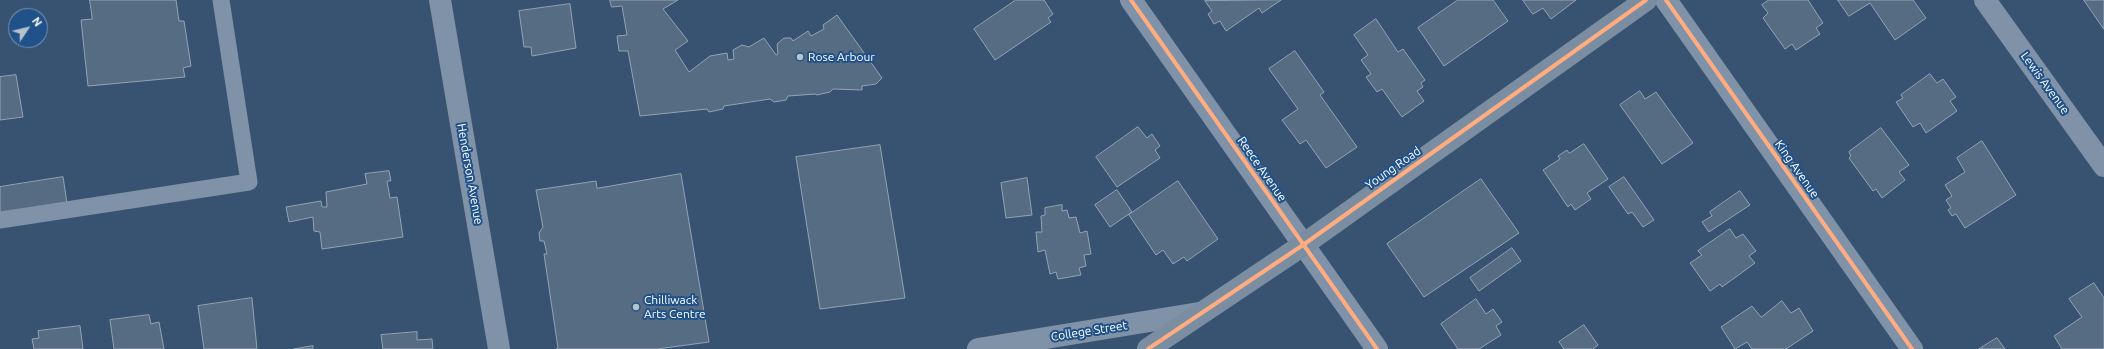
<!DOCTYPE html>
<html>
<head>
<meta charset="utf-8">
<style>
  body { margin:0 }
  #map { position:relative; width:2104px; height:349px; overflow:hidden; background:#385371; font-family:Ubuntu,sans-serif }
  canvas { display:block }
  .north { position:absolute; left:8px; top:8px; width:40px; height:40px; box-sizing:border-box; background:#205289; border:1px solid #7997b8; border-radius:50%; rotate:55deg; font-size:11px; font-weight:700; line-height:16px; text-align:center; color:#fff }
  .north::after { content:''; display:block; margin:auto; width:14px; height:18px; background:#b9c3cd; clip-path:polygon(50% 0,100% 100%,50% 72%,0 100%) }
</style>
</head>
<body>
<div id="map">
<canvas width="2104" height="349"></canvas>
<div class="north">N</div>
</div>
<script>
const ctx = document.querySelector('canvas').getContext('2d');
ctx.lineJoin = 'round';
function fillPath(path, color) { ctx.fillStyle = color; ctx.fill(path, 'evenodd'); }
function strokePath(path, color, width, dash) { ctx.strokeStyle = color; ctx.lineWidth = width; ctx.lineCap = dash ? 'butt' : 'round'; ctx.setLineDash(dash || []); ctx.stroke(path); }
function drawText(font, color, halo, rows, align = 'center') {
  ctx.font = font + ' Ubuntu,sans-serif'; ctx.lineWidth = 4; ctx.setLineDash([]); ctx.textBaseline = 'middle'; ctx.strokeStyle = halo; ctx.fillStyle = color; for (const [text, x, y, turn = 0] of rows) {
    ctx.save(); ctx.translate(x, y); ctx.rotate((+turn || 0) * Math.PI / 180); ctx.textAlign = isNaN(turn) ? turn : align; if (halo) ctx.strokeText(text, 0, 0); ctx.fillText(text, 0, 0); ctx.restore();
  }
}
const building = new Path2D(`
  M90,0H176L179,21H184L191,66L183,68L185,77L88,86L81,20L92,19Z
  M610,0H678L663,9L688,41L675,50L689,72L710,56L727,53L728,60L734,59L733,50L742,45L749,47L764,38L776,55L778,54L777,44L784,38H791L793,41L808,31L811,36L824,29L823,25L837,15L882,78L876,84L862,86V90L833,89L830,92L817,95L815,94L788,96L786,100L774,102L770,99L724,106L723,109L709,112L707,109L640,116L628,51H619L617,36L627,35L622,6L612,7Z
  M1016,0H1044L1053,14L1048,18L1051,22L995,60L974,29Z
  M1281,0L1262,13L1259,8L1226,31L1220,21L1214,24L1208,14L1212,11L1205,1Z
  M1458,0H1493L1508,21L1444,66L1418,28Z
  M1523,0H1576L1551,19L1543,8L1533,14Z
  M1769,0H1808L1823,23L1816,28L1820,34L1796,50L1792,44L1785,49L1763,18L1768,13L1762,5Z
  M1838,0H1913L1926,18L1895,40L1870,3L1849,16Z
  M2084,0H2104V29Z
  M570,4L576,48L532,56L531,47H524L519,11Z
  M1376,19L1398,52L1403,49L1425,80L1421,83L1423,87L1417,91L1424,101L1402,117L1382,89L1377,92L1366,77L1371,74L1361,60L1368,55L1354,35Z
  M1295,51L1324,92L1320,95L1357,147L1326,168L1306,140L1300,144L1282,120L1298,109L1269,69Z
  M1930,74L1937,83L1943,79L1956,97L1950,101L1957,111L1926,133L1920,123L1913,127L1896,102L1903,98L1901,95Z
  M16,75L23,117L0,120V77Z
  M1640,91L1645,99L1656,92L1693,143L1662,164L1620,105Z
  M1138,127L1147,138L1152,134L1160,146L1155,150L1160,158L1117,187L1096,157Z
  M1881,128L1909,165L1899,172L1905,180L1882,198L1876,189L1873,191L1849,158L1851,156L1849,152Z
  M1982,141L2016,195L1965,228L1956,214L1952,216L1948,210L1951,208L1946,200L1952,196L1945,185L1965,172L1957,158Z
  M1584,144L1608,179L1587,193L1591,199L1575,210L1571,204L1568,207L1543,170L1560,159L1558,156L1567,150L1569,153Z
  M880,145L905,298L820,309L796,157Z
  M389,171L391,181H387L390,198L397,197L403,237L322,249L320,232L314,231L313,217L289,222L286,207L321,201L322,207H327L326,192L367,184L365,174Z
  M681,174L709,342L657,349H556L558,348L544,254H547L544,241H540L539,233L543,227L536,190L596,181L597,188Z
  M63,177L67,203L0,213V187Z
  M1624,177L1654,220L1643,227L1632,212L1628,214L1609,187Z
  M1027,178L1032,215L1006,218L1001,183Z
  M1481,179L1519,233L1424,297L1387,244Z
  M1178,181L1218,239L1187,261L1184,257L1173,264L1163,250L1156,255L1129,215Z
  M1117,190L1132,212L1110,227L1095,205Z
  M1740,191L1750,205L1709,232L1702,222L1712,216L1710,212Z
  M1062,205V211L1067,210L1069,218L1076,217L1080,233L1087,231L1091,254L1084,255L1086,266L1079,268L1081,275L1058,279L1056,272L1050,274L1045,250L1038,252L1036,232H1042L1041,216L1045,215V208Z
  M1730,229L1736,238L1743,234L1756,251L1749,256L1755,263L1722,287L1720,284L1710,291L1690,263L1702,255L1698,251Z
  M1512,248L1521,261L1479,291L1470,278Z
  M2094,283L2104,298V349H2062L2054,336L2082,317L2069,299Z
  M252,298L257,349H204L198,306Z
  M1476,299L1486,314L1493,309L1502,322L1496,326L1501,335L1479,349H1458L1441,324Z
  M1782,301L1791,313L1799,308L1813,331L1786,349H1752L1747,342L1735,349L1721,327L1752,306L1761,317Z
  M149,315L151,324L159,322L164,349H114L110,320Z
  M1584,325L1598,345L1593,349H1564L1559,342Z
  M80,326L83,349H34L32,339L39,338L38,331Z
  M417,332V340L432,339L433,349H383L381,335Z
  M1997,338L2005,349H1979Z
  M313,346V349H294Z`);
fillPath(building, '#566c83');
strokePath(building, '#93a3b4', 1);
strokePath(new Path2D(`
  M0,220L249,182L221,0`), '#7f92a7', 17);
strokePath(new Path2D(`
  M440,0L499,349
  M1131,0L1377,349
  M1666,0L1912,349
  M1985,0L2104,166
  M978,349L1199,313`), '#7f92a7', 22);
strokePath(new Path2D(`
  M1148,349L1303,245L1646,0`), '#7b8da1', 22);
strokePath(new Path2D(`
  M1131,0L1377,349
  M1666,0L1912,349
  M1148,349L1303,245L1646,0`), '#ffac80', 4);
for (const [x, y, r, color] of [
  [800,57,4,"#b9c3cd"],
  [636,307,4,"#b9c3cd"]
]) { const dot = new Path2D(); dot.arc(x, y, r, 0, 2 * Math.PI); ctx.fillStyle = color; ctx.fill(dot); strokePath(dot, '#205289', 1.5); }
drawText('12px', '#fff', '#205289', [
  ["Rose Arbour",808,57],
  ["Chilliwack",644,300],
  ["Arts Centre",644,314]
], 'left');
drawText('12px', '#fff', '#205289', [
  ["Lewis Avenue",2045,83,54],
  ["Young Road",1393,168,-35],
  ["Reece Avenue",1262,169,55],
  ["King Avenue",1797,169,55],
  ["Henderson Avenue",470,174,80],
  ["College Street",1089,331,-9]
]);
</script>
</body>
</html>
